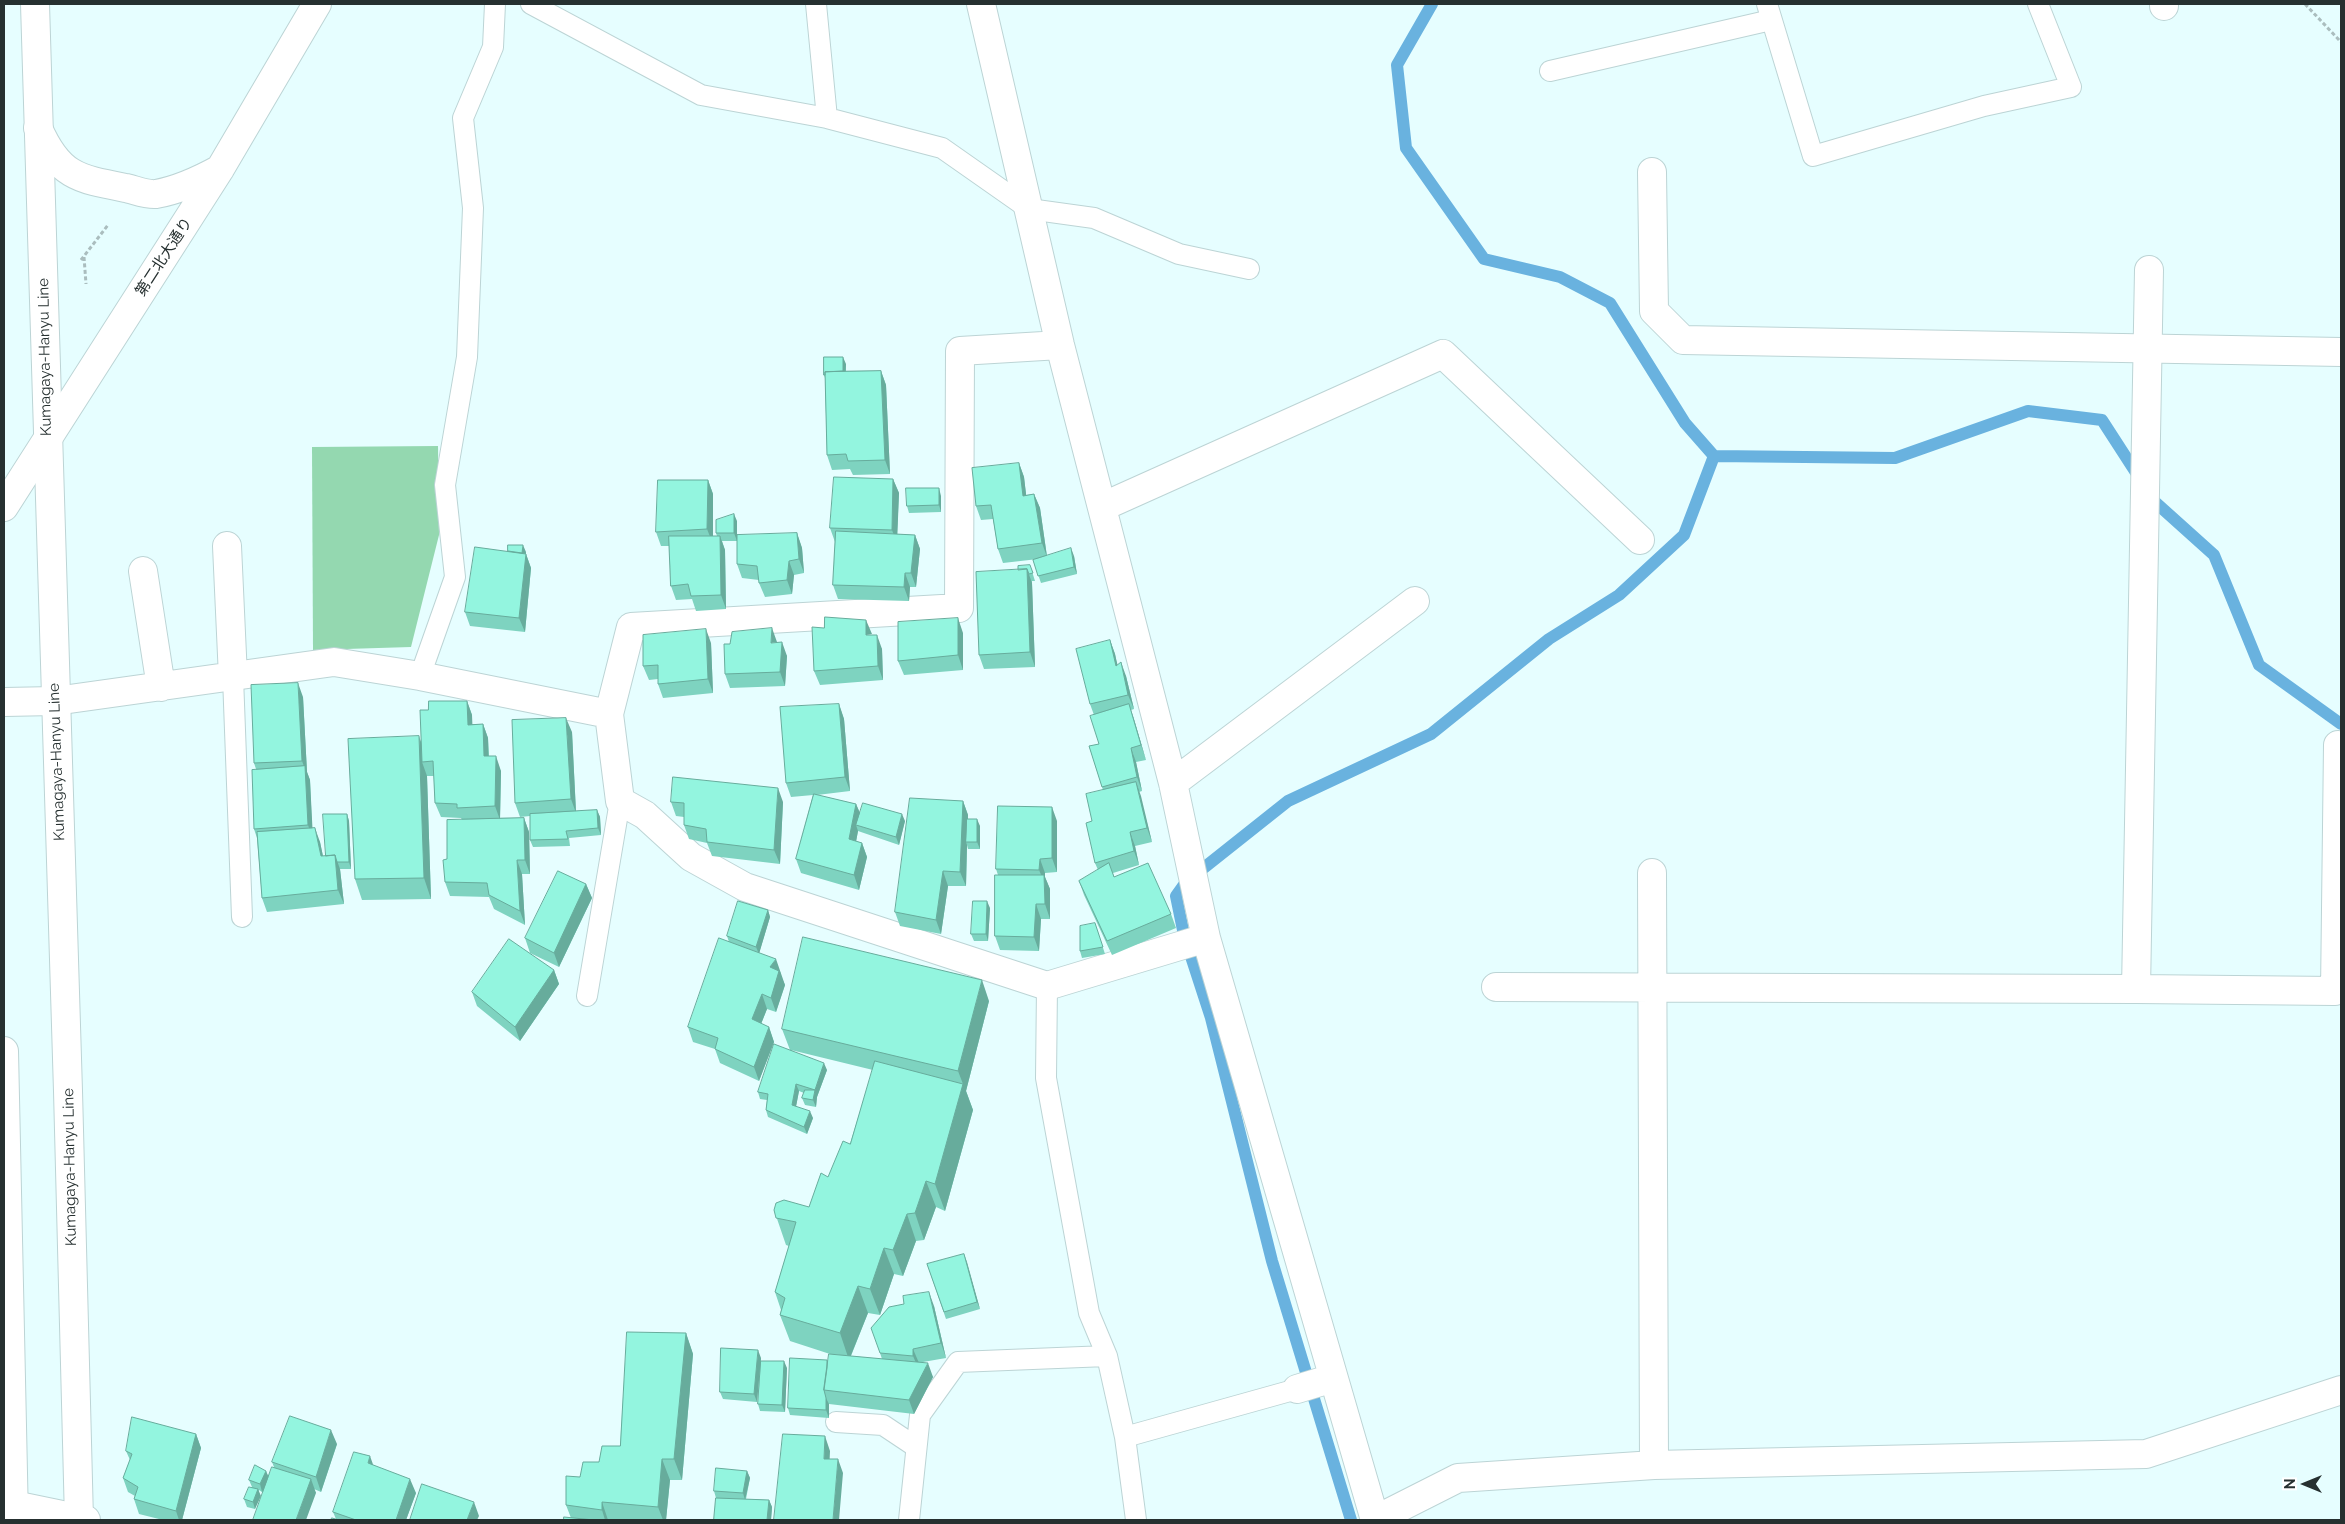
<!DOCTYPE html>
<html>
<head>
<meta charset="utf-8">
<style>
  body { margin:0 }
  #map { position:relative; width:2345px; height:1524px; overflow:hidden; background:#e6feff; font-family:Raleway,sans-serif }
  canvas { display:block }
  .frame { position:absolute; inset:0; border:5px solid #263030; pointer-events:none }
  .north { position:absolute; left:2280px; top:1459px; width:50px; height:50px; -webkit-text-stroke:4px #fff; paint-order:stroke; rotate:270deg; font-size:14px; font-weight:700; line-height:20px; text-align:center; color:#263030 }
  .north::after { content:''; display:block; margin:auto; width:18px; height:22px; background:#263030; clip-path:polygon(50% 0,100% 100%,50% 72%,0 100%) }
</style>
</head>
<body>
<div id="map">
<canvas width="2345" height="1524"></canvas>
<div class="frame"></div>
<div class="north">N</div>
</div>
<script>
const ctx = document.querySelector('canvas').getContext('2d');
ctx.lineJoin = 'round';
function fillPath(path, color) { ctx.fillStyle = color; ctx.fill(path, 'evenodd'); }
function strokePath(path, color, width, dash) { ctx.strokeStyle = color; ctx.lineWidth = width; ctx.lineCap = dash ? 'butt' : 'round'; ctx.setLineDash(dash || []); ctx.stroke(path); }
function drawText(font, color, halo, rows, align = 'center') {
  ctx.font = font + ' Raleway,"Noto Sans JP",sans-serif'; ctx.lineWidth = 4; ctx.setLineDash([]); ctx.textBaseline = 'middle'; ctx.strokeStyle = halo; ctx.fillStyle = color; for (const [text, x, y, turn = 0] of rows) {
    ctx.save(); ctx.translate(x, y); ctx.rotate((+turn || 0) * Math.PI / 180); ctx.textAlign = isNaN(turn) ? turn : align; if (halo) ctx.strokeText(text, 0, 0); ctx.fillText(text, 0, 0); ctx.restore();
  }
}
fillPath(new Path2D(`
  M438,446L439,535L411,647L313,650L312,447Z`), '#94d8b0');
strokePath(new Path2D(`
  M1432,4L1397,65L1406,148L1484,259L1560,277L1610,303L1685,423L1714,456L1895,458L2028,411L2102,420L2155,502L2214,555L2259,665L2341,724
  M1351,1520L1272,1261L1211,1018L1184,935L1176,896L1186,882L1288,801L1431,734L1549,639L1619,595L1684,535L1714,456`), '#69b2df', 12);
const service = new Path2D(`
  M531,4L701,95L827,118L942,148L1029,209L1094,218L1179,254L1249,269
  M816,4L827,118
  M1767,4L1813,156L1984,106L2071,87L2038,4
  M1550,71L1771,20
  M420,676L455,577L445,485L467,357L473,208L463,118L493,47L495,4
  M233,677L242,917
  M1047,986L1046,1078L1089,1313L1107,1356L1125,1437L1297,1389
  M587,996L620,801
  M836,1422L883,1425L916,1447
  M1125,1437L1136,1520
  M909,1520L920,1415L958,1362L1107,1356`);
const minor = new Path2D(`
  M981,4L1060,345L1173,783L1206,938L1375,1520
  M2164,6V4
  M1652,172L1654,311L1683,340L2341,352
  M1102,507L1443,354L1640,540
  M227,546L233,677
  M143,571L161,687
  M4,702L55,701L334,662L420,676L609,714L631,627L959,608L960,351L1060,345
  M609,714L620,801L645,815L691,857L745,887L1047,986L1206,938
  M1173,783L1415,601
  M1652,873L1654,1465
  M1496,987L2136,989L2149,270
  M2136,989L2335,991L2338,745
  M1297,1389L1333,1378
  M4,1503L86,1520
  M1375,1520L1458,1478L1654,1465L2146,1454L2341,1390`);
const tertiary = new Path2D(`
  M38,128C59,176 78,179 126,188C135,190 147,195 156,194C179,190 200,180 220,169
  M4,507L220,169L317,4`);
const secondary = new Path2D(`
  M35,4L68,1091L79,1520
  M4,1051L14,1520`);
strokePath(service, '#bcd4d5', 22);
strokePath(minor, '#bcd4d5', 30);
strokePath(tertiary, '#bcd4d5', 30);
strokePath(secondary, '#bcd4d5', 30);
strokePath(new Path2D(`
  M2305,4L2341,42
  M84,257L86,284
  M81,260L108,225`), '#aabdbe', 3, [4, 2.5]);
strokePath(service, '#fff', 20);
strokePath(minor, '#fff', 28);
strokePath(tertiary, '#fff', 28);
strokePath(secondary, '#fff', 28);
fillPath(new Path2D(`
  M846,364V371H881L886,385L890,474L853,475L850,469L832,470L827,455L825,378L824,375Z
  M1019,463L1024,477L1026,495L1034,494L1040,508L1047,556H1074L1077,574L1041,583L1033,560L1038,559L1003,563L998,549L993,519L981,520L976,506Z
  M893,479L899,493L897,534L915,535L920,549L916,587H910L909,601L838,599L833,585L835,542L830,528Z
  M708,480L713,494V536H717L716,533L737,521V541H722L725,550L726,609L696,611L692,599L676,600L671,586L669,546H661L656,532Z
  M941,496V512L909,513L907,506Z
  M797,533L802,548L804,573L794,575L792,594L765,597L759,583V580L742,578L737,564Z
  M508,551L526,552V554L531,568L525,632L470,626L465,612Z
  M1030,565L1035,581H1032V583L1035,667L984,669L979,655L1018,570Z
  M963,633V670L904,675L898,661Z
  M871,635L882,649L883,680L820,685L814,671Z
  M1110,640L1115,654L1117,665L1126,676L1134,709L1131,710L1146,760L1136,762L1142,791L1139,792L1152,842L1135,846L1139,865L1113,873L1114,877L1171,914L1176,928L1112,955L1084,895L1079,881L1098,870L1095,863L1092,821L1103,790L1089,746L1099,744L1094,715L1090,704Z
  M711,643L713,693L663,698L658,684V679L649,680L643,666Z
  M777,643L787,656L785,686L730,688L725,674Z
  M303,697L307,772L310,780L312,828L320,842L323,856H326L347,814L349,821L351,869H340L344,904L267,912L262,898L257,838L254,829L256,769L254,763Z
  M467,701L472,715V724H483L488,738L489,756L501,771L500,818H524L529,832L530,874H522L525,925L494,909L489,897L450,896L445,882L447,859L462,820L461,818L441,817L435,803L434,776H427L431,899L362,900L355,879L421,742L428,710Z
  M839,704L844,719L850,791L817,795L856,804L860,813L905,821L899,845L858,831L856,841L862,843L867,857L859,890L801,873L796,859L813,795L791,797L786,783Z
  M572,732L576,811L597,810L600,817L601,835L569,838L570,846L533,847L530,840V816L520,817L515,803Z
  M963,801L968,815V819L980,826V849H968L967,845L966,886H948L941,934L900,926L895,912Z
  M671,802H783L780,864L712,856L707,843L689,839L684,825V817L676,816Z
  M1057,821V872L1045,873V877L1050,889V919H1041L1039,951L1000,950L995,936L998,875L996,869Z
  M586,884L592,898L559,967L530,953L525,938Z
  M990,908L988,941H974L971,934Z
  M768,910L770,917L759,953L781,973L780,974L785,985L776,1012L767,1009L761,1024L769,1027L774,1042L759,1081L720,1063L715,1049L693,1042L688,1027L729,942L727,936Z
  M1095,923L1105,954L1082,958L1080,951Z
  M554,970L559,984L520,1041L477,1006L472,992Z
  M989,1001L966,1091L973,1110L945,1211L936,1207L924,1240L916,1241L903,1276L894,1274L880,1315L868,1313L851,1356L882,1359L880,1353L934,1306L946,1358L923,1362L933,1377L914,1414L829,1404V1418L790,1415L788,1408L827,1360L828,1362L833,1355L790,1341L780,1315L781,1310L775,1292L789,1246L786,1245L774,1210L809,1207L850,1144L873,1070L791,1050L827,1070L817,1097L816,1107L805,1105L802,1098L804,1093L799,1091L796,1106L813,1118L807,1134L768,1117L766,1110L767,1100L760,1099L758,1092L790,1050L782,1029Z
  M964,1254L980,1309L946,1319L927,1264Z
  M686,1333L693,1354L682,1480H670L666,1520H564L571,1518L566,1505L580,1477L620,1446Z
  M761,1358V1361L787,1368L785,1412L760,1411L758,1404L760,1366L757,1402L723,1399L720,1392Z
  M196,1434L201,1448L182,1520H163L139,1514L134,1499L135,1496L128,1492L123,1478L130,1460L126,1451Z
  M337,1444L321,1492L314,1489L316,1493L262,1492L259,1490L255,1509L247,1507L244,1499L252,1487L249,1480L266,1471L268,1476L274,1467L272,1462Z
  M373,1465L416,1493L406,1520H331L336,1519L333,1512Z
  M747,1471L750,1478L746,1499L769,1500L772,1507L771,1520H714L716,1498L714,1491Z`), '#7ed3c0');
fillPath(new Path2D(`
  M843,357L846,364L845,382L843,375Z
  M881,371L886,385L890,474L885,460Z
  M1019,463L1024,477L1028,510L1023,496Z
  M893,479L899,493L897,544L892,530Z
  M708,480L713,494V544L707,529Z
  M939,488L941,496V512L939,505Z
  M1034,494L1040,508L1047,557L1042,543Z
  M734,514L737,521V541L734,533Z
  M797,533L802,548L804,573L799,559Z
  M915,535L920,549L916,587L911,573Z
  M720,536L725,550L726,609L721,595Z
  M523,545L526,552L524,562L521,555Z
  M1071,548L1074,556L1077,574L1074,567Z
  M526,554L531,568L525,632L519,618Z
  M789,561L794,575L792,594L787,580Z
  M1027,569L1032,583L1035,667L1030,652Z
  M905,573L910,587L909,601L904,587Z
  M958,618L963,633V670L958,655Z
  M866,620L872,634L866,635Z
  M772,628L777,642L771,643Z
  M706,629L711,643L713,693L708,679Z
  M877,635L882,649L883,680L878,666Z
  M1110,640L1115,654L1121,680L1116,666Z
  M782,642L787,656L785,686L780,672Z
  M1121,662L1126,676L1134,709L1128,695Z
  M298,683L303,697L307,772L310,780L313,839L308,825L305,769L302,761Z
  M467,701L472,715L473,739L468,725Z
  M839,704L844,719L850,791L845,777Z
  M1129,704L1134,719L1146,760L1141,745Z
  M566,718L572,732L576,813L571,799Z
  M483,724L488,738L489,771L484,756Z
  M419,736L426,756L422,762L427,776L431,899L424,878Z
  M1131,748L1136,762L1142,791L1137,777Z
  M496,756L501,771L500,820L495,806Z
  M1136,782L1141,796L1152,842L1147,828Z
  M778,788L783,802L780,864L774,850Z
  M963,801L968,815L967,842H966L967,845L966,886L960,872Z
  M856,804L862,818L856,825L858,831L854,853L849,839Z
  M1052,807L1057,821V872L1052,858Z
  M597,810L600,817L601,835L598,828Z
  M347,814L349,821L351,869L349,862Z
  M902,814L905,821L899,845L896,837Z
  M524,818L529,832L530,874L525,860Z
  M977,819L980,826V849L977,842Z
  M315,828L320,842L326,871L321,856Z
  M1130,832L1135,846L1139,865L1134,851Z
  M862,843L867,857L859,890L854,875Z
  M335,855L340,869L344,904L338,890Z
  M1040,859L1045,873V877L1050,889V919L1045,904V884L1039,870Z
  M517,860L522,874L525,925L520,911Z
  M943,871L948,886L941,934L936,920Z
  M586,884L592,898L559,967L554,953Z
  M987,901L990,908L988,941L986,934Z
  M1036,904L1041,919L1039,951L1034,937Z
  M768,910L770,917L759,954L756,947Z
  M776,959L785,985L776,1012L771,998L770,967Z
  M554,970L559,984L520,1041L515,1027Z
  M982,980L989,1001L966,1091L973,1110L945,1211L935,1184L963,1084L958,1071Z
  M762,994L767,1009L757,1034L752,1019Z
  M769,1027L774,1042L759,1081L754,1067Z
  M824,1063L827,1070L817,1097L816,1107L813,1100L815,1090Z
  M796,1084L799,1091L795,1112L792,1105Z
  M810,1111L813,1118L807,1134L804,1127Z
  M926,1181L936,1207L924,1240L915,1213Z
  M907,1214L916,1241L903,1276L893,1250Z
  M884,1248L894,1274L880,1315L870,1289Z
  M964,1254L967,1262L980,1309L977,1302Z
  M858,1286L868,1313L849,1360L840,1333Z
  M929,1292L934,1306L946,1358L941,1343Z
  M686,1333L693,1354L682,1480L674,1459Z
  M913,1349L919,1363V1370L913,1356Z
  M758,1350L761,1358L757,1402L754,1394Z
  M784,1361L787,1368L785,1412L782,1405Z
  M928,1363L933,1377L914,1414L909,1400Z
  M826,1398L829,1404V1418L826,1410Z
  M331,1430L337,1444L321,1492L316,1477Z
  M196,1434L201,1448L182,1520H179L176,1511Z
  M825,1436L830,1451L829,1473L824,1459Z
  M370,1456L375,1470L368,1463Z
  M662,1459L670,1480L666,1520H663L658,1507Z
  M838,1459L843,1473L839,1520H833Z
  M266,1471L269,1478L262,1492L260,1484Z
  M747,1471L750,1478L745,1500L743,1493Z
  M311,1479L316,1493L306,1520H296Z
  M410,1479L416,1493L406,1520H396Z
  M258,1489L261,1496L255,1509L253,1502Z
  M769,1500L772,1507L771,1520H767Z
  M474,1502L479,1516L477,1520H467Z
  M602,1502L608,1520H605L602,1510Z`), '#67ac9c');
const building = new Path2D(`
  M824,357H843V371L825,372V375H824Z
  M881,371L885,460L848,461L846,454L827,455L825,372Z
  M1019,463L1023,496L1034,494L1042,543L998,549L991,505L976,506L972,468Z
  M834,477L893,479L892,530L830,528Z
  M658,480H708L707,529L656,532Z
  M906,488H939V505L907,506Z
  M734,514V533H716V520Z
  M836,531L915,535L911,573H905L904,587L833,585Z
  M797,533L799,559L789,561L787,580L759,583L757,566L737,564V535Z
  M669,536H720L721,595L691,596L688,584L671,586Z
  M508,545H523L522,553L508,551Z
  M475,547L526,554L519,618L465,612Z
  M1071,548L1074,567L1038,576L1033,560Z
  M1030,565L1033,573L1029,574L1027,569L1018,570V566Z
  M1027,569L1030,652L979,655L976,572Z
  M825,617L866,620V635H877L878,666L814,671L812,627L824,628Z
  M958,618V655L898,661V622Z
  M772,628L771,643L782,642L780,672L725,674L724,644H730L732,632Z
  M706,629L708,679L658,684V665L643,666V635Z
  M1110,640L1116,666L1121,662L1128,695L1090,704L1076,649Z
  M298,683L302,761L254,763L251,685Z
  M429,701H467L468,725L483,724L484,756H496L495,806L457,808V804L435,803L433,761L422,762L420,710H428Z
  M839,704L845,777L786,783L780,707Z
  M1129,704L1141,745L1131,748L1137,777L1102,787L1089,746L1099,744L1090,716Z
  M566,718L571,799L515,803L512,720Z
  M419,736L424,878L355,879L348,739Z
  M305,766L308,825L254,829L252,770Z
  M673,777L778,788L774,850L707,842L706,829L684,825V803L671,802Z
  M1136,782L1147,828L1130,832L1134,851L1095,863L1086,823L1092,821L1086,794Z
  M814,794L856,804L849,839L862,843L854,875L796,859Z
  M910,798L963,801L960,872L943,871L936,920L895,912Z
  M863,803L902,814L896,837L856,825Z
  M998,806L1052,807V858L1040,859L1039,870L996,869Z
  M597,810L598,828L566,831L568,839L530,840V814Z
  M323,814H347L349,862H337L335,855L326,856Z
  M524,818L525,860H517L520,911L489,895L487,883L445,882L443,860L447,859V820Z
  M967,819H977V842H966Z
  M315,828L321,856L335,855L338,890L262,898L257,832Z
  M1109,863L1114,877L1148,863L1171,914L1107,941L1079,881Z
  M558,871L586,884L554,953L525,938Z
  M995,875H1044L1045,904H1036L1034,937L995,936Z
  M738,901L768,910L756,947L727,936Z
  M973,901H987L986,934H971Z
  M1095,923L1103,947L1080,951V926Z
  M803,937L982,980L958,1071L782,1029Z
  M719,938L776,959L770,967L779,971L771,998L762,994L752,1019L769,1027L754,1067L715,1049L718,1038L688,1027Z
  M509,939L554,970L515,1027L472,992Z
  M774,1044L824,1063L815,1090L796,1084L792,1105L810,1111L804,1127L766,1110L768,1094L758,1092Z
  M875,1061L963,1084L935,1184L926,1181L915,1213L907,1214L893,1250L884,1248L870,1289L858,1286L840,1333L780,1315L785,1298L775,1292L796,1222L776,1218L774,1210L776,1203L784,1200L809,1207L821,1173L828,1177L843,1141L850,1144Z
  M805,1090H815L813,1100L802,1098Z
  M964,1254L977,1302L944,1312L927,1264Z
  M929,1292L941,1343L913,1349V1356L880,1353L871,1328L889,1307L904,1304L903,1296Z
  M627,1332L686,1333L674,1459H662L658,1507L602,1502V1510L566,1505V1476L580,1477L583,1462H599L602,1446H620Z
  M721,1348L758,1350L754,1394L720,1392Z
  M829,1354L928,1363L909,1400L824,1390Z
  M790,1358L827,1360V1368L824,1390L826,1398V1410L788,1408Z
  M761,1361H784L782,1405L758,1404Z
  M290,1416L331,1430L316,1477L272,1462Z
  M132,1417L196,1434L176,1511L134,1499L138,1487L123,1478L132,1454L126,1451Z
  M783,1434L825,1436L824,1459H838L833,1520H774Z
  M354,1452L370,1456L368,1463L410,1479L396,1520H356L333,1512Z
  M255,1465L266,1471L260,1484L249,1480Z
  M272,1467L311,1479L296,1520H253Z
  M716,1468L747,1471L743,1493L714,1491Z
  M422,1484L474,1502L467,1520H410Z
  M249,1487L258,1489L253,1502L244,1499Z
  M716,1498L769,1500L767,1520H714Z
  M564,1517L594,1520H564Z
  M332,1518L339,1520H331Z`);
fillPath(building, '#93f5df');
strokePath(building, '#67ac9c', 1);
drawText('15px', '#263030', '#fff', [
  ["第二北大通り",164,257,-57],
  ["Kumagaya-Hanyu Line",45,357,-91],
  ["Kumagaya-Hanyu Line",57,762,-92],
  ["Kumagaya-Hanyu Line",70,1167,-91]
]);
</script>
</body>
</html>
